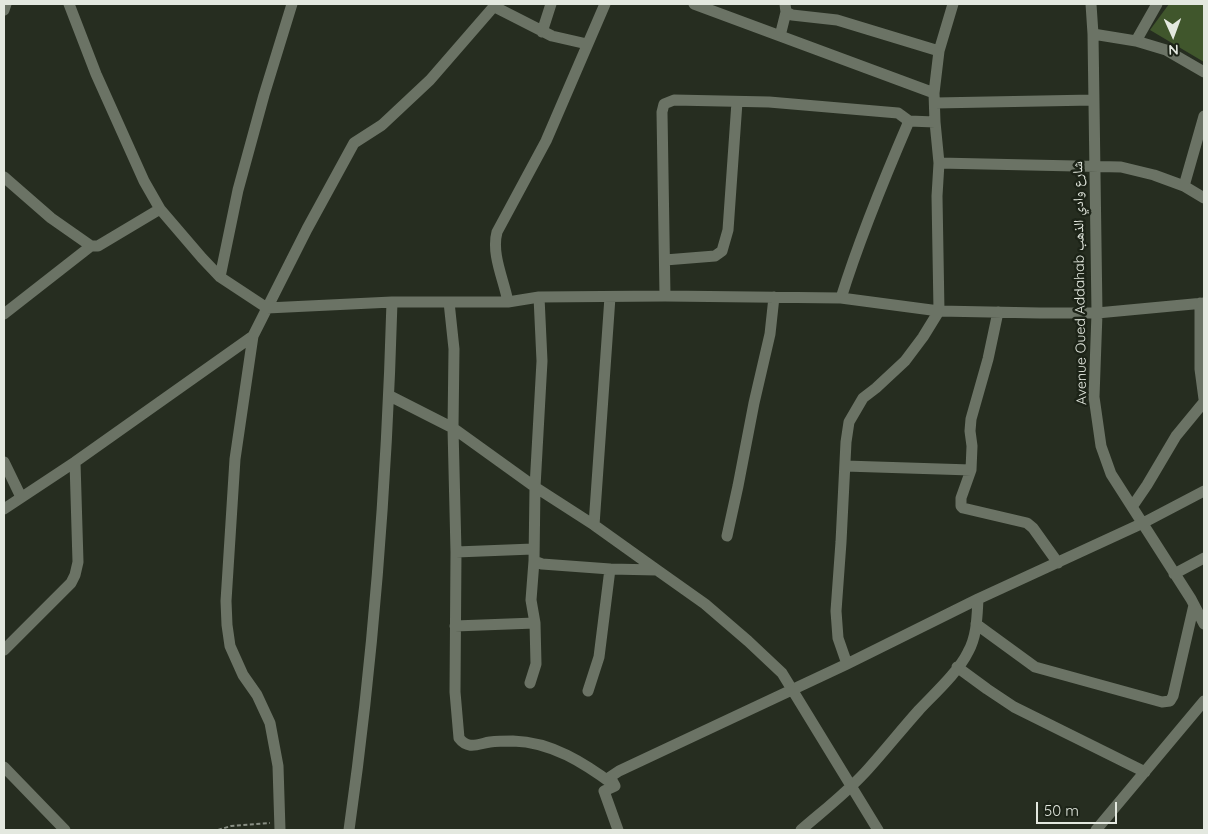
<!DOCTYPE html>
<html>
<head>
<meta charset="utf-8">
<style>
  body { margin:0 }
  #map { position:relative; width:1208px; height:834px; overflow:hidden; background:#262d20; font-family:Quicksand,sans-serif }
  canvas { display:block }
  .frame { position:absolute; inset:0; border:5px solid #e3e8df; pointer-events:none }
  .north { position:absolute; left:1148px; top:10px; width:50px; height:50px; -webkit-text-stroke:4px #1c2317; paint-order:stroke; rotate:178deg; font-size:14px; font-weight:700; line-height:20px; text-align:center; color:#e3e8df }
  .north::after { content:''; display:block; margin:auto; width:18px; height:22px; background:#e3e8df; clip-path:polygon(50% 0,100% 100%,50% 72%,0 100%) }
  .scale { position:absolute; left:1036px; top:802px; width:81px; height:22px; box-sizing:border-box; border:2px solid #e3e8df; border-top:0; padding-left:6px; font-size:15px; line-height:18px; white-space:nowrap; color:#e3e8df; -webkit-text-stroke:4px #1c2317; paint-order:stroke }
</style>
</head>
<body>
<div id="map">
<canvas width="1208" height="834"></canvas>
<div class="frame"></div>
<div class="north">N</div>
<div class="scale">50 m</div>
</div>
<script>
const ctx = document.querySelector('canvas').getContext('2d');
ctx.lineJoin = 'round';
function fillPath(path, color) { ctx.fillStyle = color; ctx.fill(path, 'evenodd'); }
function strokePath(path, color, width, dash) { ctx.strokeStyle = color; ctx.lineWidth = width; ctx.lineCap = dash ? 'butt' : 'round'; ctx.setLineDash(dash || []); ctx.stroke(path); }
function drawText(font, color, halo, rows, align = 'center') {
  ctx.font = font + ' Quicksand,"Noto Naskh Arabic",sans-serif'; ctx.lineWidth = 5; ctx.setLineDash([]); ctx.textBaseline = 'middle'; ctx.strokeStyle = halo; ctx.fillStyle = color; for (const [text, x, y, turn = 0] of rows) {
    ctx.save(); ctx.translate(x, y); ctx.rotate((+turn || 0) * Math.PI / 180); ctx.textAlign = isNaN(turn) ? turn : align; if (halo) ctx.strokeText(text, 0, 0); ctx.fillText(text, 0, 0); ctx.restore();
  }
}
fillPath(new Path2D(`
  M1169,4H1204V62L1150,30Z`), '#40562c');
strokePath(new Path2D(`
  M218,830L231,826L270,823`), '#898f84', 2, [4, 2.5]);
strokePath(new Path2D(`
  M69,4L96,74L144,181L160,209L202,258L220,277L267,308L392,302H508L539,297L665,296L841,298L939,311L1040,313H1097L1204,303
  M694,4L934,93
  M785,4L786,12L792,15L837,20L939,51
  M1091,4L1093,34L1097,313L1094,397L1101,446L1111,474L1191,599L1204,624
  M495,7L552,36L587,44
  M4,10L6,4
  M542,32L551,4
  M1093,34L1136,41L1157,4
  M780,36L786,12
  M1136,41L1166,50L1204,72
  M935,103L1093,100
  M939,163L1121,167L1154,175L1184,186L1204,198
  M4,177L51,218L91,246H98L160,209
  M1184,186L1204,116
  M665,260L715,256L722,251L728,230L737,102
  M220,277L238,190L264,95L292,4
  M665,296L662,112L664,104L674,100L769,102L898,113L909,121L935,122
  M539,297L542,361L535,487L534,561L542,564L610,569L657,570
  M841,298C860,237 884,179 909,121
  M449,302L454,349L453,428L456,552L455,692L459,738C468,750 478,744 490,742C498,741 506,741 513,741C552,742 584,763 614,785
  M508,302C504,280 491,254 497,232L546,141L605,4
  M1200,303V369L1204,399
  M998,312L988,359L971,419L970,431L972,446L971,470L961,498V506L963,508L1027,523L1033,528L1058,563
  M4,314L91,246
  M253,336L235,459L226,601L227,625L230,646L243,675L257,695L270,723L278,766L280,830
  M390,396L453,428L535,487L594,525L657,570L705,604L748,641L782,673L878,830
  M4,462L21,497
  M845,466L971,470
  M1132,507L1147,485L1176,436L1204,402
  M4,509L75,462L253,336L307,229L354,143L382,125L430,80L496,4
  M594,525L610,297
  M727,536L738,486L754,403L770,334L774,297
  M456,552L533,549
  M1174,574L1204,558
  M976,624L1035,667L1162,702L1170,701L1173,696L1194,605
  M455,626L535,623
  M4,650L71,583L75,575L78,562L75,462
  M847,664L838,638L836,611L841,542L846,442L849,422L863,398L876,388L905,361L923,337L939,311L937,196L939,163L935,122L934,93L939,51L953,4
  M957,667L987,689L1014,707L1145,772
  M530,683L536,664L535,623L531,600L534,561
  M588,691L599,657L610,569
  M4,767L65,830
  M349,830C374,655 387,478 392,302
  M618,830L604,791L615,786L610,777L619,771L847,664L978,599L1143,523L1204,491
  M801,830C824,810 849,791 869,768C886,749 902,729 919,710C934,694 959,671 968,652C977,636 977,617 978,599
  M1096,830L1204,701`), '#6b7365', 11);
drawText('14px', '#e3e8df', '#1c2317', [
  ["Avenue Oued Addahab شارع وادي الذهب",1080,283,-91]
]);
</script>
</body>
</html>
